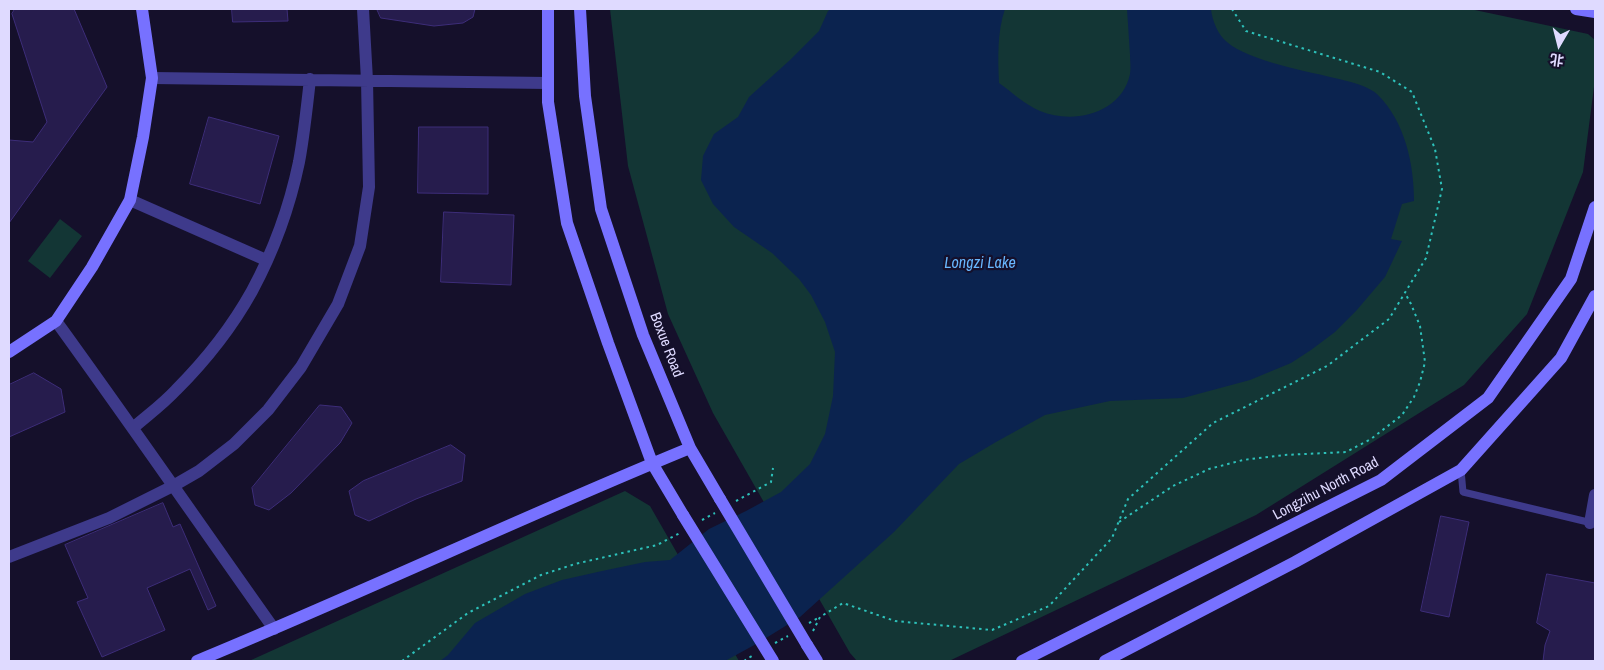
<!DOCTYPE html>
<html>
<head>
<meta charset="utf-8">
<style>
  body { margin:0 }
  #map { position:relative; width:1604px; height:670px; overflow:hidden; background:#15102b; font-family:"Archivo Narrow","Noto Sans SC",sans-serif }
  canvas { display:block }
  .frame { position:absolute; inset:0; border:10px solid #dfdaff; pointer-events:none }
  .north { position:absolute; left:1534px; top:20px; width:50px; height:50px; -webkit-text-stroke:4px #15102b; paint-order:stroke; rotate:188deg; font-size:14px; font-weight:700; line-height:20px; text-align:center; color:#dfdaff }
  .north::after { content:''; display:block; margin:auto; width:18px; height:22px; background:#dfdaff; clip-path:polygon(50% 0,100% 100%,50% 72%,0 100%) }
</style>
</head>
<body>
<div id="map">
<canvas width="1604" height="670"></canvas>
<div class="frame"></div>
<div class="north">北</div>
</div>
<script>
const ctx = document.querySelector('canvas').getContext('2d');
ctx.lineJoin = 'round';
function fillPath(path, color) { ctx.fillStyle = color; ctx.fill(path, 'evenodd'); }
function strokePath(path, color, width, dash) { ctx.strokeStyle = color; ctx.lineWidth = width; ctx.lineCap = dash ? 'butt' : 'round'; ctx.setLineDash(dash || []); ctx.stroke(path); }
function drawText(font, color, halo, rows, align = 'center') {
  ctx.font = font + ' "Archivo Narrow",sans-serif'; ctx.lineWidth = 4.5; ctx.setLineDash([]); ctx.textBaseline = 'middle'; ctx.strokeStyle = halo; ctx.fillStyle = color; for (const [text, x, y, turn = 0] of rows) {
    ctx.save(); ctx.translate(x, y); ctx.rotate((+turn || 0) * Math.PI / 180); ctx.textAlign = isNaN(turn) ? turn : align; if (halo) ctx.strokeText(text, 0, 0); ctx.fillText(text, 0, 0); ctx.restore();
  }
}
fillPath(new Path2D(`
  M610,9H1470L1588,34L1595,40V79L1583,172L1527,314L1464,385L1256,515L949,661H857L850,653L713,413L668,314L628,166Z
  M60,219L82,236L50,278L28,261Z
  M625,491L650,506L739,661H249Z`), '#133635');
fillPath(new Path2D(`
  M831,9H1005C997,32 998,59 999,83C1013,93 1024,104 1040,111C1074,125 1122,113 1130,74C1131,68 1130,61 1130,55C1129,39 1128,24 1127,9H1211C1212,20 1218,35 1227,42C1248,61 1311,72 1339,79C1351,82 1369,86 1378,95C1405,122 1414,164 1414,201L1402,204L1391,239L1402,241L1385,277L1356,311L1335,332L1311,350L1291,363L1250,380L1183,398L1110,401L1045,415L996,442L959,464L894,532L800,617L758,643L725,661H440L448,655L475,623L525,594L562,580L602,571L645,562L670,560L709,529L746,511L781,492L810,464L825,434L833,396L835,352L825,322L811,295L799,279L772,253L734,227L713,204L701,180L703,156L714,134L738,117L749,97L790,60L819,31L828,11Z`), '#0b234f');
const building = new Path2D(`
  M15,9H74L107,87L9,223V140L33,142L47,122L12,14Z
  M232,9H287L288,21L233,22Z
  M377,9H475L473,17L463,23L434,26L381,18Z
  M209,117L279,136L260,204L190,184Z
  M419,127H488V194L418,193Z
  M444,212L514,215L511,285L441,282Z
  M34,373L61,389L65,412L9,437V385Z
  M320,405L341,407L352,423L340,443L291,493L269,510L255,505L252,488Z
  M451,445L465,455L462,481L416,499L369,521L355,515L349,491L363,481Z
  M163,503L173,527L180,524L216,606L208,610L190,569L147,588L165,630L102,657L77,602L88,598L65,545Z
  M1441,516L1469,522L1449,617L1421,611Z
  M1547,574L1595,583V661H1543L1545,645L1550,631L1537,623Z`);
fillPath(building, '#261c4d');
strokePath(building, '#3d2d79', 1);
strokePath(new Path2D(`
  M736,501L771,482L773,468
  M702,520L715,513
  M1119,522L1173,486L1209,469L1243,460L1284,455L1346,452L1371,439L1402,415L1414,397L1420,382L1425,362L1420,326L1411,304L1405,293
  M809,623L820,617
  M813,631L820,617L843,603L895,621L992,630L1049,606L1112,538L1128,499L1213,423L1327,366L1389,319L1426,258L1442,189L1435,149L1412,92L1380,72L1246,31L1232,9
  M775,643L788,636
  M402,661L468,613L541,575L575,564L657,545L680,533
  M744,661L755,654`), '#2dc1ba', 2, [2.5, 4]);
strokePath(new Path2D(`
  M1461,470L1463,492L1592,523`), '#3e3a8b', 7);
strokePath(new Path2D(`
  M152,78L548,83
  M130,200L266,260
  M56,321C130,423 201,526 274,629
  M133,428C148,415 163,404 176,390C205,361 232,327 252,291C273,252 290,205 299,162C304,135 307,107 310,79
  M1590,523L1595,495
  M9,557L109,518L173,486L199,471L234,444L268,410L301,367L338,304L360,246L369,187L367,80L363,9`), '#3e3a8b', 12);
strokePath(new Path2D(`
  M548,9V102L567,223L608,343L652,463L683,515
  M580,9L585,96L601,209L643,335L690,448L720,499
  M1576,9L1595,12
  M9,352L56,321L92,267L130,200L143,137L152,78L142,9
  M807,645L817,661
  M197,661C362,593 524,516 690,448
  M1022,661L1381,480L1488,398L1571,279L1595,207
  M1105,661L1295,562L1461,470L1561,358L1595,296`), '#7771ff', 12);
strokePath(new Path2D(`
  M720,499L807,645
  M683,515L773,661`), '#7771ff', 12);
drawText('15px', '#dfdaff', '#15102b', [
  ["Boxue Road",666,345,69],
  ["Longzihu North Road",1326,489,-28]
]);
drawText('italic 16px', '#68b7ff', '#15102b', [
  ["Longzi Lake",980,264]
]);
</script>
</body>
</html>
